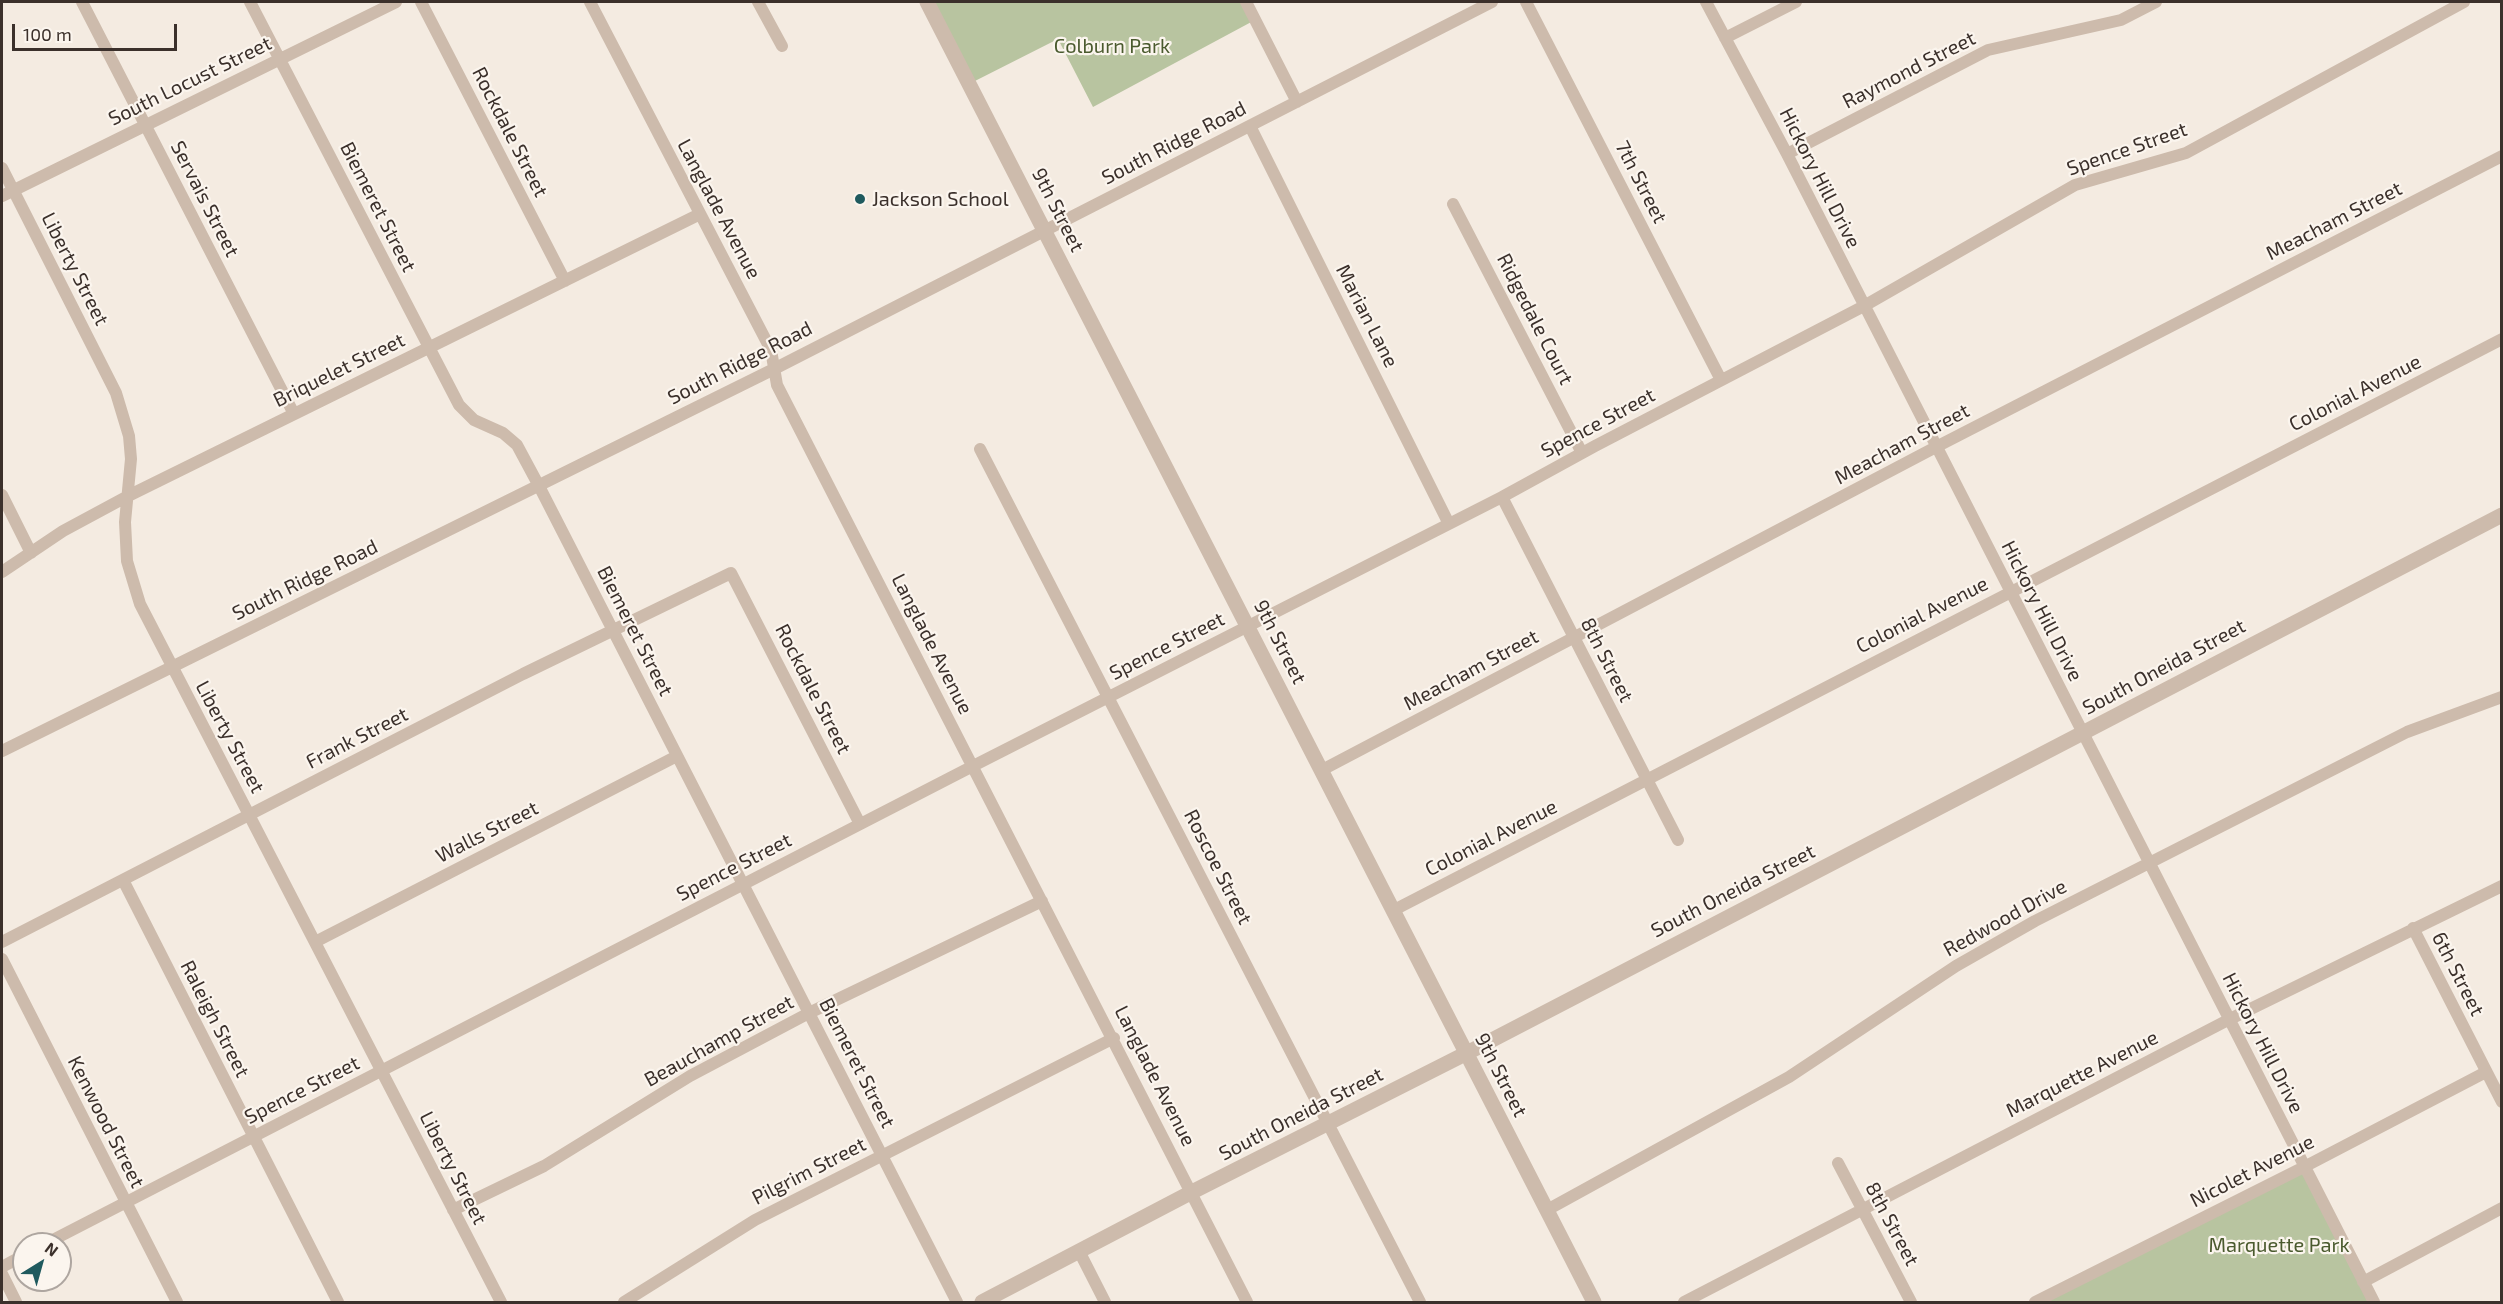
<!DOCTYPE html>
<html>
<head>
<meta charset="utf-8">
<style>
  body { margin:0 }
  #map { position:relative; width:2503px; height:1304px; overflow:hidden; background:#f4ebe1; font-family:"Exo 2",sans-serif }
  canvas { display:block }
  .frame { position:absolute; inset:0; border:3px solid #3b302b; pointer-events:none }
  .north { position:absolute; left:12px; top:1232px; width:60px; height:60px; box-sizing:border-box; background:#fbf5ee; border:2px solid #aea6a0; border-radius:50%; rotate:37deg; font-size:16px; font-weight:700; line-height:24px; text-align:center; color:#3b302b }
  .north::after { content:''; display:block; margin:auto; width:21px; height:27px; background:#1f5a5e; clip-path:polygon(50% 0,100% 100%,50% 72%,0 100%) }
  .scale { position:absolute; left:12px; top:24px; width:165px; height:27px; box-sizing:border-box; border:3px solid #3b302b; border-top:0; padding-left:8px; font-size:18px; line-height:21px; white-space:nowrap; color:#3b302b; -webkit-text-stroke:4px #fbf5ee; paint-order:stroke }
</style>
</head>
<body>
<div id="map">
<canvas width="2503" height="1304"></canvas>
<div class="frame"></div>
<div class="north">N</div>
<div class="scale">100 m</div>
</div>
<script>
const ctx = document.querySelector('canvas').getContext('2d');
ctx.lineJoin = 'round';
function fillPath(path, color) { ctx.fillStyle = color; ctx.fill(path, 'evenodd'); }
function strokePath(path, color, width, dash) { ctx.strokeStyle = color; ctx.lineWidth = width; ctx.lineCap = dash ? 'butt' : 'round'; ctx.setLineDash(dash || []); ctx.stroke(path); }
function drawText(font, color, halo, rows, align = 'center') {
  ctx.font = font + ' "Exo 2",sans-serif'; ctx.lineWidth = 4.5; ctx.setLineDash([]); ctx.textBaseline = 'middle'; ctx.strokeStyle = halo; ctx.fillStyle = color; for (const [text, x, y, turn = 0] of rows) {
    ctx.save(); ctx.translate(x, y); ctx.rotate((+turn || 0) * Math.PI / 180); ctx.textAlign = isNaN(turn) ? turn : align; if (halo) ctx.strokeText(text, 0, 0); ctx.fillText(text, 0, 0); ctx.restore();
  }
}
fillPath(new Path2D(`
  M927,2H1246L1255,20L1093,107L1058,39L969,84Z
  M2304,1167L2374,1302H2035Z`), '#b8c4a0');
strokePath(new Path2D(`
  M82,2L294,414
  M250,2L459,405L474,420L503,433L517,445L539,486L957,1302
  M421,2L565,281
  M590,2L771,350L777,385C934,691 1092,996 1247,1302
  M758,2L782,46
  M1246,2L1297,102
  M1526,2L1721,380
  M1706,2L1787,154L2374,1302
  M1725,38L1796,2
  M1250,126L1449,524
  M1787,154L1988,50L2121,20L2156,2
  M2,168L116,393L129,436L131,459L125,522L127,561L140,604L501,1302
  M2,196L396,2
  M1453,204L1582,453
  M980,449L1420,1302
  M2,495L31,553
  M1502,497L1678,840
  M2,572L63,531L128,496L700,214
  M2,751L774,369L1492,2
  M1322,770L1936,447L2502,156
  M123,880L338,1302
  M1394,910L2502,339
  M2413,928L2502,1102
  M2,942L523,674L731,573L860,824
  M315,942L677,756
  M2,959L177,1302
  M1838,1163L1911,1302
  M453,1210L544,1166L690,1076L809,1013L1042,901
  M1547,1210L1789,1077L1956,966L2035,921L2407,732L2502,697
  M45,1244L973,766L1502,497L1595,446L1864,306L2075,185L2186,153L2464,2
  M1079,1251L1105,1302
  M2,1267L24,1255
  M2,1274L16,1302
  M2363,1282L2502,1208
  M624,1302L755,1220L1114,1038
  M1684,1302L2228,1020L2502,886
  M2035,1302L2304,1167L2486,1072`), '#cdbbac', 12);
strokePath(new Path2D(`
  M927,2L1594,1302
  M982,1302L1192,1192L1467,1053L2502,515`), '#cdbbac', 15);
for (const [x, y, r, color] of [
  [860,199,6,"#1f5a5e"]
]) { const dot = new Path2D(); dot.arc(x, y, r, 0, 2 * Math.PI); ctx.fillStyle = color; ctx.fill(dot); strokePath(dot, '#fbf5ee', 2); }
drawText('20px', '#4a5a2e', '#fbf5ee', [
  ["Colburn Park",1112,46],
  ["Marquette Park",2279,1245]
]);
drawText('20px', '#3b302b', '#fbf5ee', [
  ["Raymond Street",1909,70,-27],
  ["South Locust Street",190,81,-26],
  ["Rockdale Street",510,132,63],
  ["South Ridge Road",1174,143,-27],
  ["Spence Street",2127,149,-19],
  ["Hickory Hill Drive",1820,178,63],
  ["7th Street",1641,182,63],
  ["Servais Street",205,199,63],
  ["Biemeret Street",378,207,63],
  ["Langlade Avenue",719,209,62],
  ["9th Street",1058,210,63],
  ["Meacham Street",2334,221,-27],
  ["Liberty Street",75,269,63],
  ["Marian Lane",1367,316,63],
  ["Ridgedale Court",1535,319,63],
  ["South Ridge Road",740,363,-27],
  ["Briquelet Street",339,370,-26],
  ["Colonial Avenue",2355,393,-27],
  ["Spence Street",1598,423,-28],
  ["Meacham Street",1902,444,-28],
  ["South Ridge Road",305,580,-26],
  ["Hickory Hill Drive",2042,611,63],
  ["Colonial Avenue",1922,615,-27],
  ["Biemeret Street",635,631,63],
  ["9th Street",1280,642,63],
  ["Langlade Avenue",932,644,63],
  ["Spence Street",1167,646,-27],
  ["8th Street",1607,660,63],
  ["South Oneida Street",2164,667,-28],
  ["Meacham Street",1471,670,-28],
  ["Rockdale Street",813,689,63],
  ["Liberty Street",230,737,62],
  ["Frank Street",357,738,-27],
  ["Walls Street",487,832,-27],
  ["Colonial Avenue",1491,838,-27],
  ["Spence Street",734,867,-27],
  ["Roscoe Street",1218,867,63],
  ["South Oneida Street",1733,891,-27],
  ["Redwood Drive",2005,918,-29],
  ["6th Street",2458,974,63],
  ["Raleigh Street",215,1019,63],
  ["Beauchamp Street",719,1041,-29],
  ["Hickory Hill Drive",2263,1043,63],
  ["Biemeret Street",857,1063,63],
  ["Marquette Avenue",2082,1074,-27],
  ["9th Street",1501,1075,63],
  ["Langlade Avenue",1155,1076,63],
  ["Spence Street",302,1090,-27],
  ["South Oneida Street",1301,1114,-27],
  ["Kenwood Street",106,1122,63],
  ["Liberty Street",453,1168,63],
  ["Pilgrim Street",809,1171,-27],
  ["Nicolet Avenue",2252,1171,-27],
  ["8th Street",1892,1224,62]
]);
drawText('20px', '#3b302b', '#fbf5ee', [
  ["Jackson School",872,199]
], 'left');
</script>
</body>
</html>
